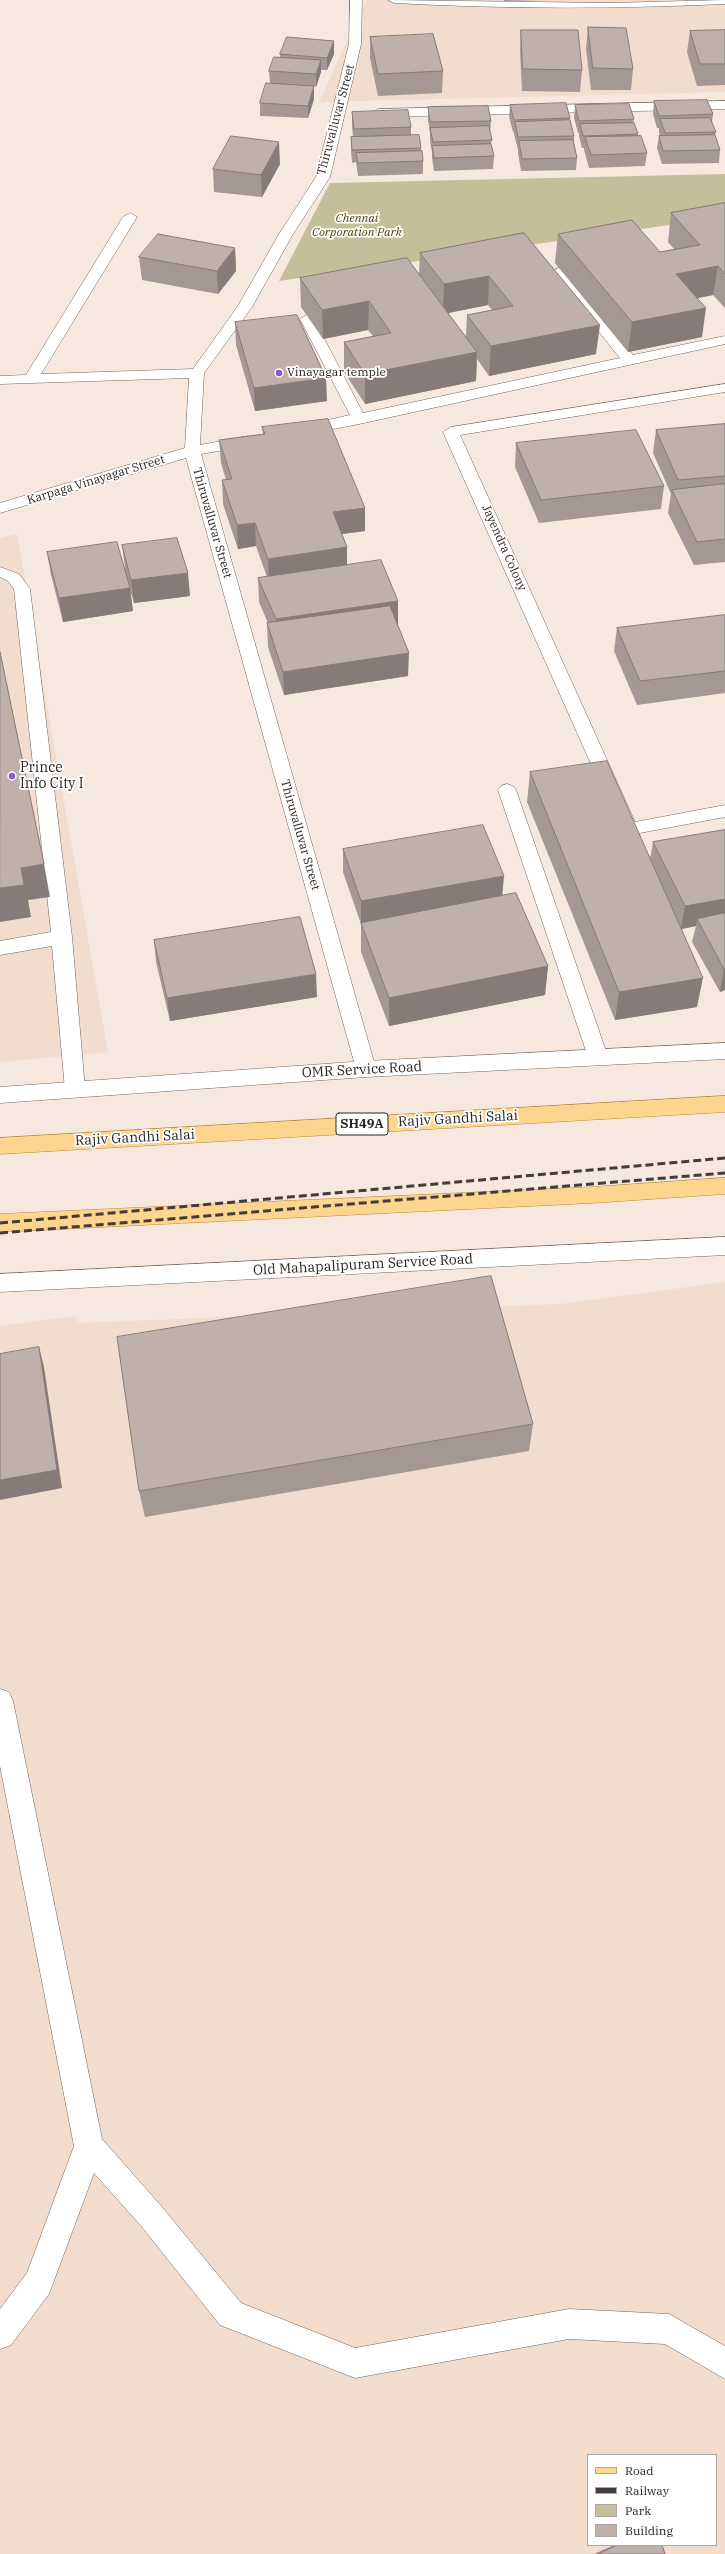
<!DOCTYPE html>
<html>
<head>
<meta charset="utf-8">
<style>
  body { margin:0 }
  #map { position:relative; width:725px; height:2554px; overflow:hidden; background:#f7e8df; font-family:"IBM Plex Serif",serif }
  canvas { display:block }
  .legend { position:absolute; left:587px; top:2454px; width:130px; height:92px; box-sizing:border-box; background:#fff; border:1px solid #aaa8a7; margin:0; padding:5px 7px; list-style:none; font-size:12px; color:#2b2623 }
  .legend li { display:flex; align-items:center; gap:8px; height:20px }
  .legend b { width:20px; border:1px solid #aaa8a7 }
</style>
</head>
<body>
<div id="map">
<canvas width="725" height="2554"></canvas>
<ul class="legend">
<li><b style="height:5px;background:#fed58f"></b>Road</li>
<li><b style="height:5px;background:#433c39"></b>Railway</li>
<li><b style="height:11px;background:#c4be9a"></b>Park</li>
<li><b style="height:11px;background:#c0b0ac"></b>Building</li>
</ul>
</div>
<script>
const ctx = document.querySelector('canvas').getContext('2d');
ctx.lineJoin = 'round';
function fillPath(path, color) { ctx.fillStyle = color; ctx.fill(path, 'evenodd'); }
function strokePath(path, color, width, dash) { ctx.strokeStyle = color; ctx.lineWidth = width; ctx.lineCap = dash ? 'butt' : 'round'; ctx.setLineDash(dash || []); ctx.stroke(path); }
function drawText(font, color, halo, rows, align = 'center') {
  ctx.font = font + ' "IBM Plex Serif",serif'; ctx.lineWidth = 3.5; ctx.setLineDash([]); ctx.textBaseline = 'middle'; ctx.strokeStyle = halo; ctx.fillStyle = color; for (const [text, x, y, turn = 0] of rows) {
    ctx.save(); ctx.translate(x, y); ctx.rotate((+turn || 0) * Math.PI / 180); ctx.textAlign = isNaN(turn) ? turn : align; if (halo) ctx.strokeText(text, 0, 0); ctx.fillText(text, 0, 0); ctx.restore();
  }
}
fillPath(new Path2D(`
  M366,0H725V92L319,102Z
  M17,534L108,1052L0,1062V538Z
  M725,1282V2554H0V1326L76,1316L77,1323L561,1304ZM588,2455H716V2545H588Z`), '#f1dcce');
fillPath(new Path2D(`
  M725,174V217L279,281L330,183Z`), '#c4be9a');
const service = new Path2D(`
  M0,567L19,574L30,589L72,937L85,1089L82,1095L75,1097L68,1095L65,1089L52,946L0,955V941L51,932L14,589L8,581L0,577Z
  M507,784L513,786L516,790L608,1057L605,1062L598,1065L591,1062L588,1057L498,790L501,786Z
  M0,1689L9,1692L13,1701L102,2139L162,2207L241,2303L355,2348L569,2309L669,2314L725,2346V2379L665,2344L569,2339L355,2378L220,2325L142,2227L94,2173L49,2294L11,2345L0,2349V2309L27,2273L74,2146L0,1766Z`);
const minor = new Path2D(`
  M350,0H362L361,44L330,177L293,234L252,307L204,373L200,445L248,436L256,441L248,446L201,454L376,1069L373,1074L366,1077L359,1074L356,1069L186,458L0,513V503L185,448L189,378L0,384V376L26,375L123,217L130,213L137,217L41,374L193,369L238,306L279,234L316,177L349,44Z
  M388,0L609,3L725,0V4C613,9 506,9 394,3Z
  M725,101V109L378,117L372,113L378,109Z
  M558,268L563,269L633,355L725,336V344L359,424L302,435L294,430L297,427L350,415L300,319L307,315L314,319L363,413L620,358L551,272Z
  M725,384V392L460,435L635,822L725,805V817L629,835L623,833L620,829L443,432L451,427Z`);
const tertiary = new Path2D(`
  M725,1043V1059L366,1077L0,1103V1087L366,1061Z
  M725,1237V1255L0,1292V1274Z`);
const primary = new Path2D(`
  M725,1096V1112L0,1154V1138Z
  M725,1178V1194L592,1203L0,1232V1214L592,1187Z`);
strokePath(service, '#71655d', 1);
strokePath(minor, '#71655d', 1);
strokePath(tertiary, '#71655d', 1);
strokePath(primary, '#b48638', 1);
fillPath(service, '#fff');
fillPath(minor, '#fff');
fillPath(tertiary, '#fff');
fillPath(primary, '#fed58f');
strokePath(new Path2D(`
  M0,1223L725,1158
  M0,1233L725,1173`), '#433c39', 3, [8, 4]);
fillPath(new Path2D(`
  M504,0H540L504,1Z
  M588,27L633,69L631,90H591L586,49Z
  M521,30L582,70L580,92L522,91L520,51Z
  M725,30V85L697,86L687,52L690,31Z
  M370,37L443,71L442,93L378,96L370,58Z
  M280,54H334L327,70H321V72L316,87L314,86V99L308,118L260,116V103L270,83L269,71L280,57Z
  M654,101L713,114L712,122L716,132L715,135L720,150L719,163L662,164L657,148L659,136H660L659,132V128H657L653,114Z
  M510,105L570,118L569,120L574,136V143L577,158L576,170L521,171L518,153V150L514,134V132H513L509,117Z
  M575,105L634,119L633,123L638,134L637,136L647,153L645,166L589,168L584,150V148H582L579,136V133H578L574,118Z
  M428,107L491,121L490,133L492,140L491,144L494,156L493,169L434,171L432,158V152L430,141V133L428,120Z
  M352,112L411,127V135L421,148V151L423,161V174L358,176L356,162L352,163L351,150V137H353L352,125Z
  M280,164L262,197L214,192L213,169Z
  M725,203V308L713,295L698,298L702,337L628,352L555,263L558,234L660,252L674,249L668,242L671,213Z
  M524,233L596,354L489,376L477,359L476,381L365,404L344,372V342L373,336L368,330L323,339L301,307L300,278L419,274L420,253ZM488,305L492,310L467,315L466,337L448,313Z
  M235,248L236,271L218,294L142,280L139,257Z
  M235,322L327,401L255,411L236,345Z
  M725,424V562L694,565L668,513L671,494L653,453L656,430Z
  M262,427L365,508V531L342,534L347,547V565L398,601V624L397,625L408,676L284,695L268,647L267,623H268L259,602L258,578L267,577L256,546L238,549L223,504L222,480H226L221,463L219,440L263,434Z
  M516,443L664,486L661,509L539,523L515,467Z
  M122,545L190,596L134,603L130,590L133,611L63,622L51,575L47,552L125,568Z
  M725,615V693L637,705L614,651L617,628Z
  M530,772L650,859L653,842L725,830V990L720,992L692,942L696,926L682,929L697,1007L615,1020L527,802Z
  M343,849L502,896L548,966L545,995L389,1026L361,952V924L343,872Z
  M154,940L317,997L170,1021L156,962Z
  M533,1424L529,1451L145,1517L139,1491Z
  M614,2545H662L665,2554H594Z`), '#a59794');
fillPath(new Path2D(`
  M334,41V54L327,70V58Z
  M321,60V72L316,87V74Z
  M314,86V99L308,118V106Z
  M279,142L280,164L262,197L261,175Z
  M235,248L236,271L218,294L217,271Z
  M718,266L713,295L672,303L676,274Z
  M489,276L488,305L443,314L444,284Z
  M369,301L368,330L323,339L322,310Z
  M706,308L702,337L628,352L632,322Z
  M600,325L596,354L489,376L491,346Z
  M477,352L476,381L365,404V374Z
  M326,378L327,401L255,411L254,388Z
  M365,508V531L333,535V512Z
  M255,523L256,546L238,549L237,525Z
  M347,547V571L269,582L268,559Z
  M188,573L190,596L134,603L131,580Z
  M130,588L133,611L63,622L59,598Z
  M398,601V624L277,642L276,619Z
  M409,653L408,676L284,695L283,672Z
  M44,864L50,897L28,900L31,917L0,922V888L21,868Z
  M504,876L502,899L361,924V901Z
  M725,899V921L697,919L696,926L681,929L685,906Z
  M548,966L545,995L389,1026V998Z
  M724,969H725V990L720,992Z
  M316,974L317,997L170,1021L167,998Z
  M703,978L697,1007L615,1020L619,992Z
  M39,1347L44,1367L62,1488L0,1500V1480Z`), '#867b78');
const building = new Path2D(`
  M588,27L626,28L633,69L593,68Z
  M521,30H578L582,70L523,69Z
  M725,30V64H700L690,31Z
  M433,34L443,71L378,74L370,37Z
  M287,37L334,41L327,58L280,54Z
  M274,57L321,60L316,74L269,71Z
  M266,83L314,86L308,106L260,103Z
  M707,100L713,114L659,116L654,101Z
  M566,103L570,118L514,120L510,105Z
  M629,104L634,119L579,121L575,105Z
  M488,106L491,121L430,122L428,107Z
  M408,110L411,127L354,129L352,112Z
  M710,118L716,132L665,133L660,119Z
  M570,120L574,136L518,137L515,122Z
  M634,123L638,134L583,136L580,124Z
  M489,126L492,140L433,142L430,128Z
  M419,135L421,148L352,150L351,137Z
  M715,135L720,150L663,151L659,136Z
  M231,136L279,142L261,175L213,169Z
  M641,136L647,153L591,155L585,137Z
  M573,140L577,158L522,159L519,141Z
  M491,144L494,156L434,158L432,146Z
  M422,151L423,161L358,163L356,153Z
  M725,203V274L718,266L676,274L706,308L632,322L558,234L632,220L660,252L700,245L671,213Z
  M524,233L600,325L491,346L467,315L513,306L489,276L444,284L420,253Z
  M158,234L235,248L217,271L139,257Z
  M407,258L477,352L365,374L344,342L391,333L369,301L322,310L300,278Z
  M297,315L326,378L254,388L235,322Z
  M328,419L365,508L333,512L347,547L268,559L255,523L237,525L222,480L232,479L219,440L265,434L262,427Z
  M725,424V476L678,480L656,430Z
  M636,430L664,486L541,500L516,443Z
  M725,484V539L697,542L672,490Z
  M177,538L188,573L131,580L122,545Z
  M117,542L130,588L59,598L47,552Z
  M381,560L398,601L276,619L258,578Z
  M390,606L409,653L283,672L267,623Z
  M725,615V671L640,681L617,628Z
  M0,652L44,864L21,868L24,885L0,888Z
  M607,761L703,978L619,992L530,772Z
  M483,825L504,876L361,901L343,849Z
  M725,830V899L685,906L653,842Z
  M516,893L548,966L389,998L361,923Z
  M725,913V969H724L697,919Z
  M300,917L316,974L167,998L154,940Z
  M491,1276L533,1424L139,1491L117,1337Z
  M39,1347L57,1470L0,1480V1354Z
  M618,2545H662L665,2554H598Z`);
fillPath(building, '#c0b0ac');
strokePath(building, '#867b78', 1);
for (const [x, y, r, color] of [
  [279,373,4,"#8d58d0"],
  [12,776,4,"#8d58d0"]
]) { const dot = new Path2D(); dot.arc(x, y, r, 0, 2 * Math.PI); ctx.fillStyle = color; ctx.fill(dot); strokePath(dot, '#fff', 1.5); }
drawText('12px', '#2b2623', '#fff', [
  ["Thiruvalluvar Street",336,120,-75],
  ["Karpaga Vinayagar Street",96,480,-17],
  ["Thiruvalluvar Street",212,523,74],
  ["Jayendra Colony",504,548,66],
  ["Thiruvalluvar Street",300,835,74]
]);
drawText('italic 12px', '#4f4500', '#fff', [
  ["Chennai",357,219],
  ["Corporation Park",357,233]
]);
drawText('12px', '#2b2623', '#fff', [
  ["Vinayagar temple",287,373]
], 'left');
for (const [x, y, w] of [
  [362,1124,52]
]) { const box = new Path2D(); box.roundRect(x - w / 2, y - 11, w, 22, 3); ctx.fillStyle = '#fff'; ctx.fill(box); strokePath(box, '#2b2623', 1); }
drawText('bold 13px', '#2b2623', null, [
  ["SH49A",362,1124]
]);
drawText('14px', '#2b2623', '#fff', [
  ["Prince",20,768],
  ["Info City I",20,784]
], 'left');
drawText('14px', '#2b2623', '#fff', [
  ["OMR Service Road",362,1070,-3],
  ["Rajiv Gandhi Salai",458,1119,-3],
  ["Rajiv Gandhi Salai",135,1138,-3],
  ["Old Mahapalipuram Service Road",363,1265,-3]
]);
</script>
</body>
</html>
